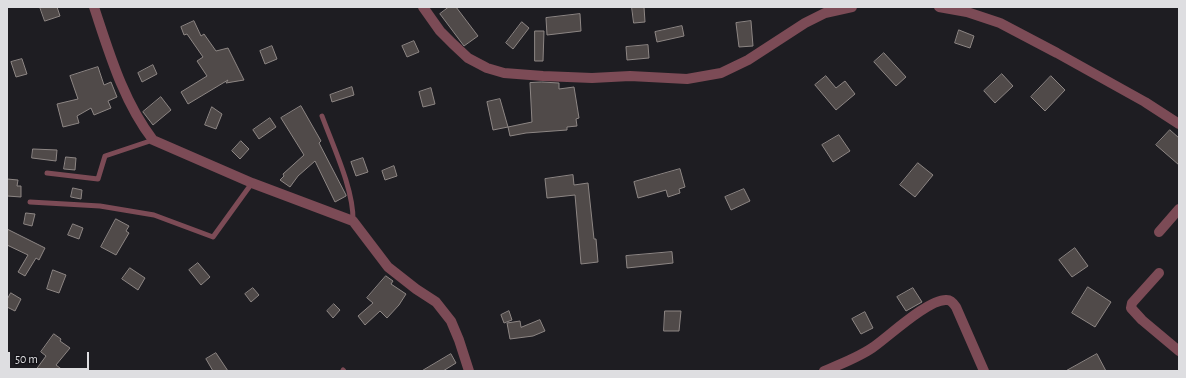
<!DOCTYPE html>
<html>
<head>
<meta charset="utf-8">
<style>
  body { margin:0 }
  #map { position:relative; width:1186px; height:378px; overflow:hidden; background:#1e1d22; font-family:"Alegreya Sans",sans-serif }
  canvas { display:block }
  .frame { position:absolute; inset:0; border:8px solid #dedee1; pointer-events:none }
  .scale { position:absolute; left:8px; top:352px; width:81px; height:18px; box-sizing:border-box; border:2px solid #dedee1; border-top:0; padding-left:5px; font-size:12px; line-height:14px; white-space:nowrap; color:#dedee1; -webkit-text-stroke:3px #151419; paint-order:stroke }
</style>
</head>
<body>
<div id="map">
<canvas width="1186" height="378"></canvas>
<div class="frame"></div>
<div class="scale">50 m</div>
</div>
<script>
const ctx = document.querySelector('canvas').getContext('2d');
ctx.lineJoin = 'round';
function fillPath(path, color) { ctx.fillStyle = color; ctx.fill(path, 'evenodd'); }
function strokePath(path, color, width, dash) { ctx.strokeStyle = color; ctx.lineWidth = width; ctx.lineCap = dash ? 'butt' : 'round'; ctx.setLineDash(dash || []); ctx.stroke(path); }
const building = new Path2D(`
  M40,7H57L60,16L45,21Z
  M449,7H456L478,36L464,46L440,14Z
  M632,7H644L645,22L634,23Z
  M580,14L581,31L547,35L546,18Z
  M194,21L201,36L204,34L216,51L228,48L244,80L226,83L228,80L188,104L181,92L207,76L197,61L203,57L187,34L184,35L181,27Z
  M751,21L753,46L739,47L736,23Z
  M522,22L529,28L513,49L506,43Z
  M682,26L684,36L657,42L655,32Z
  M959,30L974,36L970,48L955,43Z
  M535,31H544L543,61H535Z
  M414,41L419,52L407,57L402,46Z
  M648,45L649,58L627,60L626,47Z
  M272,46L277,59L265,64L260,51Z
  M884,53L906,77L896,86L874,62Z
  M22,59L27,74L16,77L11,62Z
  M153,65L157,74L142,82L138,73Z
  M98,67L104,85L111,82L117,97L108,101L111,108L94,115L91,108L77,116L79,123L63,127L57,104L78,99L70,76Z
  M1002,74L1013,86L995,103L984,91Z
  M826,76L836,88L845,81L855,94L836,110L815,85Z
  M1051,76L1065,90L1045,111L1031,97Z
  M542,82L559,83V89L574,87L579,118L576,119L577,126L567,127V130L526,133L510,136L508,127L532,122L530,83Z
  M352,87L354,95L332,102L330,95Z
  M431,88L435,104L423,107L419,92Z
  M161,97L171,110L153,125L143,112Z
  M500,99L508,127L493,130L487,102Z
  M301,106L321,141L319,143L346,195V196L335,202L315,161L298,176L290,187L280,180L284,176L283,174L304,155L281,118Z
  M212,107L222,114L216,129L205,125Z
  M270,118L276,127L259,139L253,130Z
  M1170,130L1179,138V165L1156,145Z
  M839,135L850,151L833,162L822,145Z
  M241,141L249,149L240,159L232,151Z
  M33,149L57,150L56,161L32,158Z
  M66,157L76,158L75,170L64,169Z
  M363,158L368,172L356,176L351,162Z
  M918,163L933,175L915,197L900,185Z
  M394,166L397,176L385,180L382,171Z
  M680,169L685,187L679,189L680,193L668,197L666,190L638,198L634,182Z
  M573,175L574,185L588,183L594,239H596L598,262L581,264L575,195L547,198L545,179Z
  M7,179L18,180L17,186H21V197L7,196Z
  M73,188L82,190L81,199L71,197Z
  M744,189L750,201L731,210L725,197Z
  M26,213L35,214L32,226L24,224Z
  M116,219L129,226L126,231L129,233L116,255L101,247Z
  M73,224L83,228L79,239L68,235Z
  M7,229L45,248L39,260L36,258L25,276L18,272L28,255L7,245Z
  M1075,248L1088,266L1072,277L1059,260Z
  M672,252L673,263L627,268L626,256Z
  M198,263L210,277L201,285L189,270Z
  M130,268L145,278L138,290L122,279Z
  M53,270L66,275L59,293L47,289Z
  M386,276L393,281L391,284L406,294L399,305L387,318L380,311L365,325L358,316L373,303L367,298Z
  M1088,287L1111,302L1095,327L1072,313Z
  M253,288L259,295L251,302L245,294Z
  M913,288L922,302L906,311L897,297Z
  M11,293L21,299L15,311L7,307V300Z
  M334,304L340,310L333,318L327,311Z
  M509,311L512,320L504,323L501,315Z
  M665,311H681L679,331H664Z
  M865,312L873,328L861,334L852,319Z
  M540,320L545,331L533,336L510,339L507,323L520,321L521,327Z
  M54,334L61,339L60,341L70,348L56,365L64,371H35L46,356L41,352Z
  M216,353L228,371H213L206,359Z
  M451,354L456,363L443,371H422Z
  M1097,354L1106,371H1066Z`);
fillPath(building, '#504a49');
strokePath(building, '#8d8684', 1);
strokePath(new Path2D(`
  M322,116C333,146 354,190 353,221
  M47,173L98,179L105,156L153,140
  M30,202L100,206L154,215L213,237L252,183
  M343,370L344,371`), '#7c4b56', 5);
strokePath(new Path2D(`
  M94,7C109,52 123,101 153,140L252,183L353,221L388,267L416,289L436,302L451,321L459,340L469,371
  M423,7L440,31L452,43L468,58L487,68L504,73L543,76L592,78L630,76L687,79L721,73L748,60L805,23L825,13L852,7
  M939,7L967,12L1000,23L1057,53L1145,102L1179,124
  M1159,232L1179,209
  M1159,273L1132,303L1131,308L1142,320L1179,351
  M824,371C841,364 857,358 872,348C887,338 929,298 947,300C951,300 954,304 956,307L984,371`), '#7c4b56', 10);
</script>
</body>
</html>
